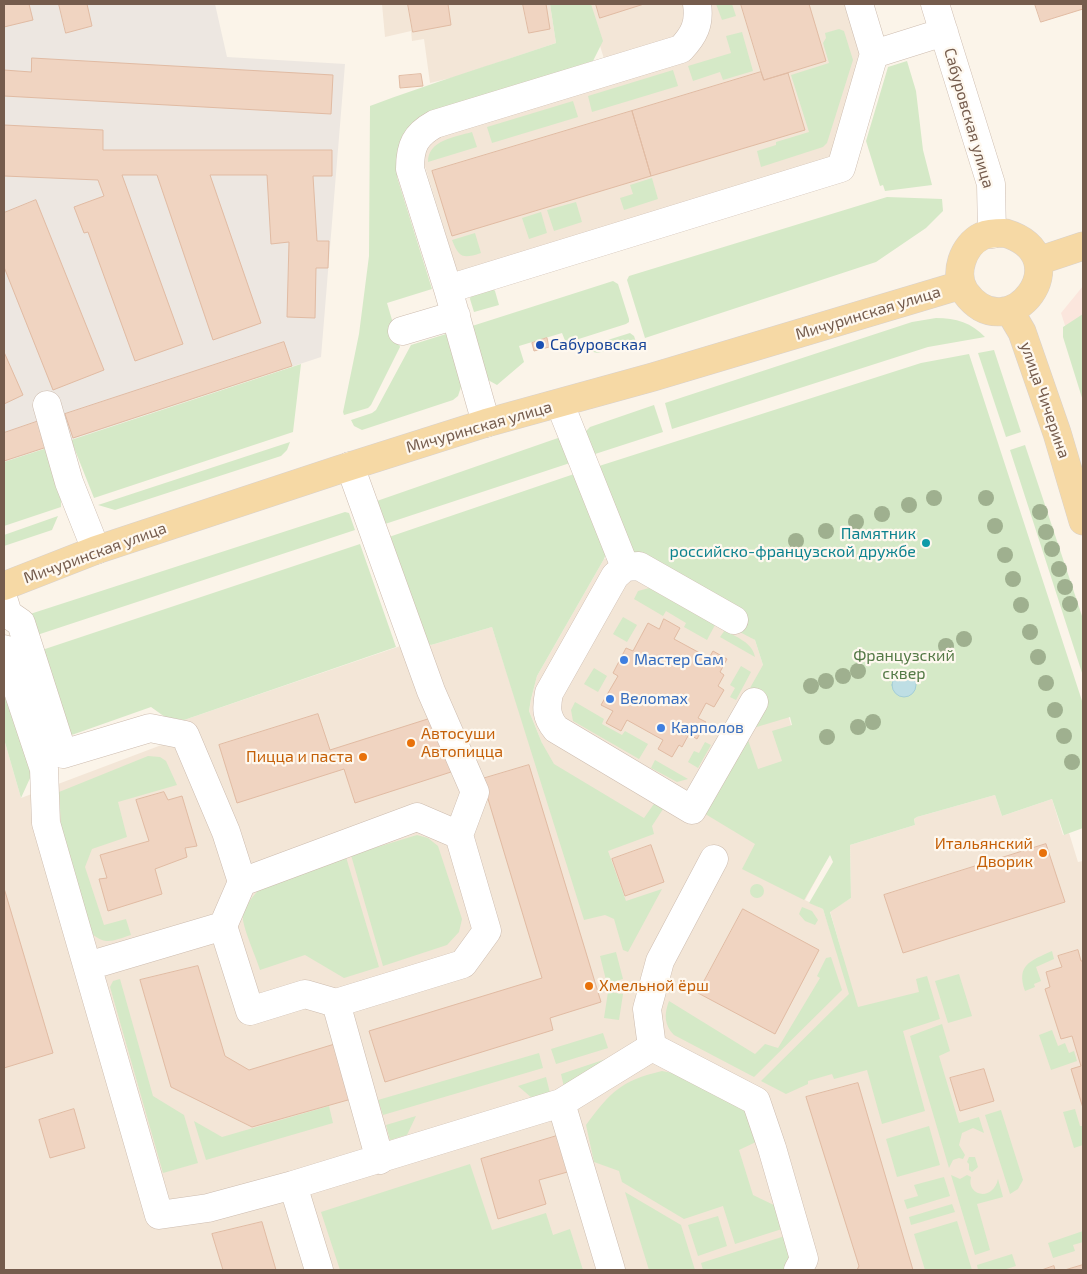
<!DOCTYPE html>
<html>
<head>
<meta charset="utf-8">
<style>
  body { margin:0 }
  #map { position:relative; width:1087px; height:1274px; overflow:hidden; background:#fbf4e9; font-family:"Exo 2",sans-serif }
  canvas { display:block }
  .frame { position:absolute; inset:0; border:5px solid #755c4d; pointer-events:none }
</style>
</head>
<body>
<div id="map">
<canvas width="1087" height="1274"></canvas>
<div class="frame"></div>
</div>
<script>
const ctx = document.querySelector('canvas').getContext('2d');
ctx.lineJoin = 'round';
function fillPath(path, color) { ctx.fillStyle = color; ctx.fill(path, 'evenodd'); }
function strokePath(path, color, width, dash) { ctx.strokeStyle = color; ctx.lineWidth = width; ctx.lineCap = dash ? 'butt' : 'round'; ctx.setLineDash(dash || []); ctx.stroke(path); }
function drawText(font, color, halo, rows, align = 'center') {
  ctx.font = font + ' "Exo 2",sans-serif'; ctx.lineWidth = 4.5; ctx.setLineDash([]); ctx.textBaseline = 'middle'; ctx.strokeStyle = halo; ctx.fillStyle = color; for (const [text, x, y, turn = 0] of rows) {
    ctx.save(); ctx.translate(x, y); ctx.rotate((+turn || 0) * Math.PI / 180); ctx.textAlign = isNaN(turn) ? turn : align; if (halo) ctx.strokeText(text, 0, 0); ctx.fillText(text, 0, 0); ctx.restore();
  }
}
fillPath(new Path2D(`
  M382,4H550L556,43L455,77L430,83L424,39L412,41L411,31L385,37Z
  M587,4H850L863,51L837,157L459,278L417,140L610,78Z
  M630,549L755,640L763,665L782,695L830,854L805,900L823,909L839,958L843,957L830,911L851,898L850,845L915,825L914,819L917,817L995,795L1002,816L1052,799L1063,835L1069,833L1078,862L1083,861V1270H4V739L21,798L188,735L184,720L421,639L431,645L492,627L531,748L542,743L529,711L531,699L537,676L604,559Z`), '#f3e6d7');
fillPath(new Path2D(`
  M1083,286V381L1061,313Z`), '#fbe6dd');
fillPath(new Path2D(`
  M4,4H215L227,57L345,64L321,357L4,462Z`), '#ede7e1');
fillPath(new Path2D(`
  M550,4H591L603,41L593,61L436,111L397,156V177L432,289L387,303L400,347L371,405L368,408L344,415L343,412L359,334L369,256L370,106C431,83 494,64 556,43Z
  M716,4H732L736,16L722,20Z
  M839,29L844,31L853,60L827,143L823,147L761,167L757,151L776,145V142L809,132L791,75L829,63L823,43L826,38L825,33Z
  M742,32L753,71L723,80L720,72L693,81L688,66L731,53L726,36Z
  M907,61L916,91L923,150L932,185L885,191L883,185L880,186L866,141L888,67Z
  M673,70L678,86L592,112L588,96Z
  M573,101L578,117L492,143L487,127Z
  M472,132L477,147L428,162C428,140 455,137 472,132Z
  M652,178L658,199L624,210L620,198L633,194L630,185Z
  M887,197L942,199L943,211L926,228L876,262L645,338L627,280L629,276Z
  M576,202L582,222L554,231L547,210Z
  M541,212L547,233L529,239L522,218Z
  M475,233L481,253C463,259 459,258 452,240Z
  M613,281L618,284L629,319V322L626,324L566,343L562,333L519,346L524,362L497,385L488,380L469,327Z
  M491,286L495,291L499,305L474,312L470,299L471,293Z
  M1083,314V401L1063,337V327Z
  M936,318C956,318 972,323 985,337L928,347L672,429L665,403L912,322Z
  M630,333L634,336L636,342L598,353L579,349Z
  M446,334L462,384L458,396L453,400L362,430L354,426L351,420L372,413L376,410L411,345Z
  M994,350L1021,432L1006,437L978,353Z
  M969,354L1083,704V828L1064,835L1052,799L1002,816L995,795L917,817L914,819L915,825L850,845L851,898L830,912L858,1007L919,992L916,979L927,976L940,1019L903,1031L925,1111L882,1124L867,1070L834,1079L832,1074L808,1081V1084L786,1094L761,1081L849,994L823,909L809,903L833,862L830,855L804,900L742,869L755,844L702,812L746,734L758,769L782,761L772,731L792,725L790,717L750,729L766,699L750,688L763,665L755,640L736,630L630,549L596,467L921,363Z
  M301,364L293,432L94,498L71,440Z
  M654,405L663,432L592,455L584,433L590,427Z
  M558,438L561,440L573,462L382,525L374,502Z
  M290,442L287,450L281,456L115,510L98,505Z
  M1025,445L1083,619V676L1010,450Z
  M47,448L61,496V507L4,526V462Z
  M577,473L607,551L604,559L537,676L531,699L529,711L542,743L554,764L644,818L656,801L665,806L652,826L654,834L608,851L626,901L662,889L628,952L623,950L614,919L605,915L584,920L492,627L431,645L425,642L386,538Z
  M345,512L349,513L355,530L34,636L27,615Z
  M58,516L52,530L4,546V535Z
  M360,544L396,647L184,720L165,717L151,707L66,737L39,651Z
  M649,588L715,625L707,640L684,627L686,623L666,611L663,616L634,599L638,591Z
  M623,617L637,625L627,642L613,634Z
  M725,630C737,638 752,642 755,657L720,637Z
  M741,666L751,672L736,700L730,697L735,688L730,685Z
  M594,668L607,676L598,692L584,684Z
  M4,676L33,761L31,776L21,798L4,739Z
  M575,702L604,719L602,724L622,735L625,731L648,744L639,759L573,721L571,710Z
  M705,742L711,745L698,768L688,762L694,751L699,753Z
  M148,756L160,757L166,761L177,785L118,802L127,837L92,849L85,867L104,925L126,919L131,935C114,940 107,946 92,934L65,847L61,825L59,792Z
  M655,760L688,779L677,782L651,768Z
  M417,835L428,838L438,846L462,919L459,932L447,945L383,966L351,855Z
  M346,857L379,967L344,978L305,955L260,970C256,957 245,933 243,920C242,908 254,895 262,886Z
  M750 891a7 7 0 1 1 14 0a7 7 0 1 1-14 0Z
  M802,907L812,911L818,920L815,925L805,921L799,914Z
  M1052,951L1054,959L1036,967L1041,981L1034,984L1035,987L1025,991C1016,965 1030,961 1052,951Z
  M616,952L623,979L607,984L600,956Z
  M831,957L842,990L754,1077L674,1035C664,1025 664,1014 669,1001L755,1054L765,1044L778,1048L820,978L817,976L826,958Z
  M959,974L972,1016L948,1023L935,981Z
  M120,979L153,1096L184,1115L198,1163L163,1173L110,987L113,981Z
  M608,992L623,994L619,1020L604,1018Z
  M942,1024L950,1051L939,1056L959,1123L979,1117L984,1133L973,1128L962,1133L959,1145L965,1155L963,1159L959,1158L953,1160L949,1168L910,1036Z
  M1052,1030L1058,1046L1065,1043L1069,1053L1074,1051L1077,1061L1051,1070L1039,1035Z
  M603,1033L608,1048L556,1064L551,1049Z
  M539,1053L543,1068L383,1115L378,1100Z
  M618,1055L564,1087L561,1074Z
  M662,1071L678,1074L745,1110L758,1141L739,1150L753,1195L780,1208L785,1228L735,1244L723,1206L684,1219L622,1182L619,1171L594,1162L586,1125C611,1092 620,1081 662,1071Z
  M546,1077L550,1093L532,1098L518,1086Z
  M329,1106L333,1123L206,1160L194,1121L222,1137Z
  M1075,1109L1080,1126H1083V1145L1074,1148L1063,1112Z
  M1001,1110L1023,1180L1018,1189L1010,1194L985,1115Z
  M416,1116L407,1135L390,1140L386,1125Z
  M929,1126L940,1165L897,1177L886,1139Z
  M969,1157H975L978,1167L972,1172L969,1170V1164L967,1162Z
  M470,1164L492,1230L546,1213L553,1235L570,1229L583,1270H340L321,1212Z
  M951,1175L960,1179L967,1175L971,1177C966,1196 993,1202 998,1179L1003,1197L977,1204L990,1250L975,1255Z
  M944,1177L950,1196L907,1209L904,1200L918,1196L914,1185Z
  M625,1192L681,1225L695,1270H649Z
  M952,1204L955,1212L911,1225L909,1217Z
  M718,1216L727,1246L698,1256L688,1225Z
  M957,1221L972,1270H925L914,1234Z
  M1083,1231V1242L1073,1245L1075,1251L1053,1258L1048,1243Z
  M788,1235L795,1260L789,1270H703L701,1263Z
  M1012,1254L1016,1266L1003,1270H978L977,1265Z`), '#d5e9c7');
const water = new Path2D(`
  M892 685a12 12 0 1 1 24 0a12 12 0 1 1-24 0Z`);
fillPath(water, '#bedee4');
strokePath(water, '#a4ced6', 1);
const building = new Path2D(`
  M4,4H29L33,20L4,27Z
  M59,4H87L92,26L66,33Z
  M408,4H448L451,25L413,32Z
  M523,4H546L550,29L529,33Z
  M596,4H644L600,18Z
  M741,4H809L826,61L764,80Z
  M1035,4H1083V9L1041,22Z
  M32,58L333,75L331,114L4,96V70L31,72Z
  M761,72L764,80L788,73L805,130L651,176L632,111Z
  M421,74L423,86L400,88L399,76Z
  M632,111L651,176L452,236L432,171Z
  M4,125L103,130V150H332V176H313L317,241H329L328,268H316L315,318L287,317L289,242L271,244L267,175H210L261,323L213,340L157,175H122L183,344L135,361L88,232L84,233L74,207L104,196L98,180L4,176Z
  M36,200L104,370L53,390L4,267V213Z
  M547,338L549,347L534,351L532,343Z
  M284,342L292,366L73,438L65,414Z
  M4,352L23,395L4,404Z
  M39,421L47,447L4,461V433Z
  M664,619L680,628L674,639L709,658L713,651L727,659L720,672L724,675L718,686L724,690L714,707L706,703L698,718L706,722L697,739L689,734L682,747L679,745L672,757L658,749L663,740L627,720L621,731L606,723L613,711L601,705L618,676L613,673L626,648L633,651L648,623L659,629Z
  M318,714L330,750L434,717L451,772L355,803L344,769L237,803L219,745Z
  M529,765L601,1002L550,1018L553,1030L385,1082L369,1031L542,978L482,779Z
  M164,792L168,800L182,796L197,846L185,848L187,857L155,869L162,894L108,911L99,879L107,878L100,855L149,841L136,800Z
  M1046,844L1065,902L903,953L884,895Z
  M651,845L664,882L625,896L612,859Z
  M4,888L53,1053L4,1068Z
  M743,909L819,950L775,1034L698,993Z
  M1078,950L1081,961H1083V1108L1071,1069L1081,1066L1072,1036L1061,1039L1045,989L1050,987L1046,972L1062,967L1058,956Z
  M198,966L225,1056L249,1070L338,1043L355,1098L252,1127L171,1087L140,980Z
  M984,1069L994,1101L960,1111L950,1078Z
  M858,1083L913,1270H857L859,1266L806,1097Z
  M74,1109L85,1148L50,1158L39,1120Z
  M560,1135L571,1171L539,1180L546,1204L498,1219L481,1159Z
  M262,1222L276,1270H223L212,1234Z
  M1083,1265V1270H1065Z
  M1054,1266L1055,1270H1042Z`);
fillPath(building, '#f0d4c1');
strokePath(building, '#e1bba3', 1);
const minor = new Path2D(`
  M935,4L991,184L992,234
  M874,54L944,32
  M448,289L841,168L874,54L859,4
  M402,331L456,315
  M560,404L625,567L615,576L549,693C546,708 546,717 556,729L692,810L754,702
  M47,405L69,482L96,550
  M486,423L448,289L410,169C410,146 415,135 435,124L681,49C694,35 700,24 697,4
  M350,466L431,691L475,792L459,835
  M625,567L639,566L734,620
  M4,601L8,614L21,623L63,754L150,728L185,735L226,832L242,882
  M4,649L44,769L46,823L159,1215L208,1208L293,1185L561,1103L611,1270
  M88,966L223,926
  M336,1003L463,964L487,931L459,835L417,817L242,882L223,926L250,1011L305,994L336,1003L380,1160
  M652,1047L647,1009L660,961L714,859
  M561,1103L652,1047L756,1101L772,1148L804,1259L798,1270
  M293,1185L319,1270`);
const major = new Path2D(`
  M1005,233C1082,256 1009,353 965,292C953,274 963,245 982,236C989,233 998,233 1005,233Z
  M1038,261L1083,246
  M1009,310L1022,332L1057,433L1083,521
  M4,586L96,550L338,470L486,423L653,377L961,285`);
strokePath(minor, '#cdbcaf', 29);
strokePath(major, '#d8d1cd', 29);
strokePath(minor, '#fff', 28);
strokePath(major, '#f6d9a5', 28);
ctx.fillStyle = '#9fb08f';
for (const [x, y] of [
  [934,498],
  [986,498],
  [909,505],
  [1040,512],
  [882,514],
  [856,522],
  [995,526],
  [826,531],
  [1046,532],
  [796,541],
  [1052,549],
  [1005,555],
  [1059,569],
  [1013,579],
  [1065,587],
  [1070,604],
  [1021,605],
  [1030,632],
  [964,639],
  [946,646],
  [1038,657],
  [858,671],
  [843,676],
  [826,681],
  [1046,683],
  [811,686],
  [1055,710],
  [873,722],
  [858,727],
  [1064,736],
  [827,737],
  [1072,762]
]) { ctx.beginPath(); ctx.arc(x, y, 8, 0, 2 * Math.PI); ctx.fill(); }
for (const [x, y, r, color] of [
  [540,345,5,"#1a4fb4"],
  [926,543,5,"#0f9aa8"],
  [624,660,5,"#3f7fe0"],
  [610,699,5,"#3f7fe0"],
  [661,728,5,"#3f7fe0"],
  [411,743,5,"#e8710a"],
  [363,757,5,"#e8710a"],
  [1043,853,5,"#e8710a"],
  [589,986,5,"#e8710a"]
]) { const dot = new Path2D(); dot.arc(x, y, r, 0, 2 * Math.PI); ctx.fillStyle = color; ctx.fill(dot); strokePath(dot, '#fef8ef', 2); }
drawText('16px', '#755c4d', '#fef8ef', [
  ["Сабуровская улица",969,118,74],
  ["Мичуринская улица",868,313,-17],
  ["улица Чичерина",1045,400,71],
  ["Мичуринская улица",479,427,-16],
  ["Мичуринская улица",95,553,-20]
]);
drawText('16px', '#164399', '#fef8ef', [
  ["Сабуровская",550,345]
], 'left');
drawText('16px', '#0d838f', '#fef8ef', [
  ["Памятник",916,534],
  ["российско-французской дружбе",916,552]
], 'right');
drawText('16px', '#547946', '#fef8ef', [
  ["Французский",904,656],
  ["сквер",904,674]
]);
drawText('16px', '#366cbe', '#fef8ef', [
  ["Мастер Сам",634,660],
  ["Велоmax",620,699],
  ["Карполов",671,728]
], 'left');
drawText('16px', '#c56008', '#fef8ef', [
  ["Автосуши",421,734],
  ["Автопицца",421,752],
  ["Пицца и паста",353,757,"right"],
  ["Итальянский",1033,844,"right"],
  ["Дворик",1033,862,"right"],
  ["Хмельной ёрш",599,986]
], 'left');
</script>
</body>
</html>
